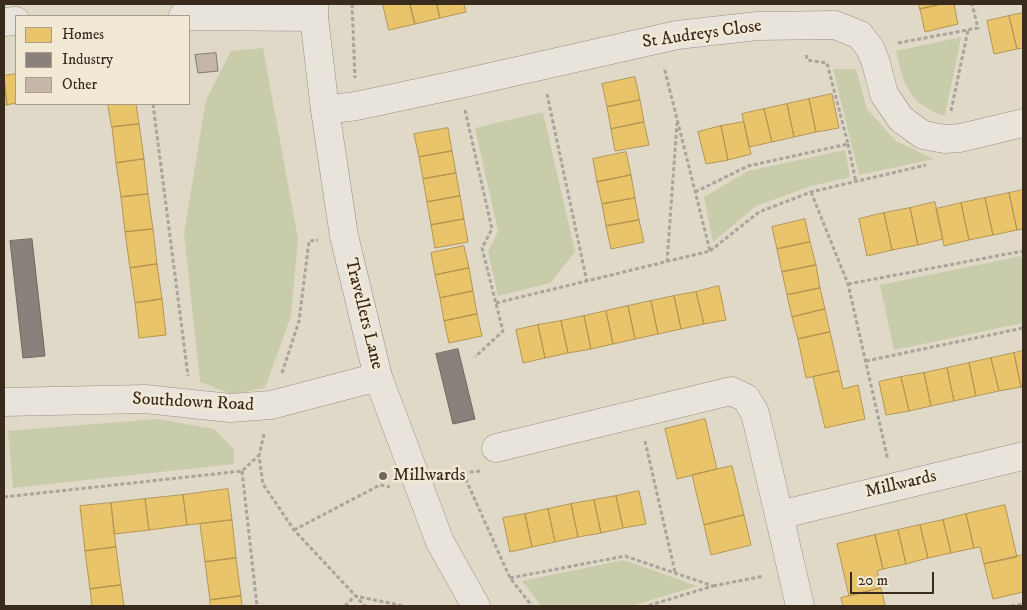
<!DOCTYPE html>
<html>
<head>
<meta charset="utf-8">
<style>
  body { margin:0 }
  #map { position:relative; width:1027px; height:610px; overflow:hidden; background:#e0d9c8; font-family:"IM FELL DW Pica",serif }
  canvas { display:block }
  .frame { position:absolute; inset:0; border:5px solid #382a1d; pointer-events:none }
  .legend { position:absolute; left:15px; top:15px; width:175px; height:90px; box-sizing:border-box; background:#f2e9d5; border:1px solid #a89d8b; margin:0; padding:6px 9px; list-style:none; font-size:15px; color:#382a1d }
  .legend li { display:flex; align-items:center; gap:10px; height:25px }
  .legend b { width:25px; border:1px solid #a89d8b }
  .scale { position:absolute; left:850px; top:572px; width:84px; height:22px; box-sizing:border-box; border:2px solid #382a1d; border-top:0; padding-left:6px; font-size:15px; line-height:18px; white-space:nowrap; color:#382a1d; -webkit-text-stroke:4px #f2e9d5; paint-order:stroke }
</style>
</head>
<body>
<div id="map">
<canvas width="1027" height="610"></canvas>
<div class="frame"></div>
<ul class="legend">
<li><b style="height:14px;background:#e9c46a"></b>Homes</li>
<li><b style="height:14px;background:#8a817c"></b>Industry</li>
<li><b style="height:14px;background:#c6b6aa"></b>Other</li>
</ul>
<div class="scale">20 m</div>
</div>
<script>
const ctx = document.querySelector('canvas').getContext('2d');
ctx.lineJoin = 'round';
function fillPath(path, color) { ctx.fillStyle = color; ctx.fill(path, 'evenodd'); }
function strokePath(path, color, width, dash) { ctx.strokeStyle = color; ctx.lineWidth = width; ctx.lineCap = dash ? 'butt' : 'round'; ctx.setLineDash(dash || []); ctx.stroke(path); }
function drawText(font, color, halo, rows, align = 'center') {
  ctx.font = font + ' "IM FELL DW Pica",serif'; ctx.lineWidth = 5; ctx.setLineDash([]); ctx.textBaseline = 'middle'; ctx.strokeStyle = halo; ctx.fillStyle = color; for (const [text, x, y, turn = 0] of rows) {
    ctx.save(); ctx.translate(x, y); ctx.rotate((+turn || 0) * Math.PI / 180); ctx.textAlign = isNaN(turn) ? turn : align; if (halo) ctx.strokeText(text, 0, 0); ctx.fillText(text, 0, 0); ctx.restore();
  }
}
fillPath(new Path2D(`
  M961,37L945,116C908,104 904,85 896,51Z
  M263,48L298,239L291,316L265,388L232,394L200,382L184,233L206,100L231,51Z
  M833,69H856L867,109L896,141L934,159L859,175Z
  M543,112L575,252L550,283L498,296L488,252L498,231L475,128Z
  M845,150L850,177L811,186L756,206L713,242L704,197L748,171Z
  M1021,256L1023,258V323L894,350L880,285Z
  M157,419L214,429L234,449V464L13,488L8,431Z
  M624,560L697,586L631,606H541L522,581Z`), '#c8ccab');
const homes = new Path2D(`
  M383,4H410L415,24L389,30Z
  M410,4H437L440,18L415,24Z
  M437,4H464L466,12L440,18Z
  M919,4H942L920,9Z
  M942,4H954L958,24L925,32L920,9Z
  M1023,13V48L1017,49L1009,16Z
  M1009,16L1017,49L994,54L987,21Z
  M16,74V103L7,105L4,76Z
  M635,77L640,100L607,107L602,84Z
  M4,79L7,105H4Z
  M832,94L839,128L816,132L809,99Z
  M809,99L816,132L794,137L787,104Z
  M640,100L644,122L611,129L607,107Z
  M108,104H136L139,124L112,127Z
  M787,104L794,137L772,142L764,109Z
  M764,109L772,142L749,147L742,114Z
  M644,122L649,145L615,151L611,129Z
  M744,122L751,154L728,160L721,126Z
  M139,124L144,159L116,163L112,127Z
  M721,126L728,160L706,164L698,132Z
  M448,128L452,151L419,157L414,134Z
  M452,151L456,173L423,179L419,157Z
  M626,152L631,175L597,182L593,159Z
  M144,159L148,194L121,197L116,163Z
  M456,173L460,196L427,202L423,179Z
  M631,175L635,198L602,204L597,182Z
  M1023,190V229L1017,230L1009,193Z
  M1009,193L1017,230L993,235L985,198Z
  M148,194L153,229L125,232L121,197Z
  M460,196L464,219L431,225L427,202Z
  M635,198L639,220L606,226L602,204Z
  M985,198L993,235L969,240L961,203Z
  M935,202L943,239L918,245L910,208Z
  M961,203L969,240L944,246L936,209Z
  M910,208L918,245L892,250L884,213Z
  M884,213L892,250L867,256L859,219Z
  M464,219L468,242L435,248L431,225Z
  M805,219L810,242L777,249L772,227Z
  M639,220L644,242L611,249L606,226Z
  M153,229L157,264L130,268L125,232Z
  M810,242L816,265L782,272L777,249Z
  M464,246L469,268L435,275L431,253Z
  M157,264L162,299L135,303L130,268Z
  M816,265L820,288L787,295L782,272Z
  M469,268L473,291L440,298L435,275Z
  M719,286L726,320L704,324L696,292Z
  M820,288L825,309L792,317L787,295Z
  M473,291L477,314L444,321L440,298Z
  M696,292L704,324L681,329L674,296Z
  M674,296L681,329L658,334L651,301Z
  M162,299L166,335L139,338L135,303Z
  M651,301L658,334L635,339L628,306Z
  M628,306L635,339L613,344L606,311Z
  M825,309L830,332L798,339L792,317Z
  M606,311L613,344L591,349L584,316Z
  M477,314L482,336L449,343L444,321Z
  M584,316L591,349L568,353L561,321Z
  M561,321L568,353L545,358L538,325Z
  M538,325L545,358L523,363L516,330Z
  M830,332L839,371L806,378L798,339Z
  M1023,351V386L1021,387L1014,353Z
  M1014,353L1021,387L999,391L991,358Z
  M991,358L999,391L976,396L969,363Z
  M969,363L976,396L954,401L947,368Z
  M947,368L954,401L931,406L924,373Z
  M839,371L843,389L858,385L865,419L825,428L813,377Z
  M924,373L931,406L909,411L901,377Z
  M901,377L909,411L886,415L879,382Z
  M705,419L717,469L677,479L665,429Z
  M732,466L744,515L704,525L692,475Z
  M228,489L232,520L187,525L183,495Z
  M639,491L646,524L623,528L616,496Z
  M183,495L187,525L149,530L145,499Z
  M616,496L623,528L601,533L594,500Z
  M145,499L149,530L114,534L111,503Z
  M594,500L601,533L578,537L571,504Z
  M111,503L116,547L85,551L80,506Z
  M571,504L578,537L555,542L548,509Z
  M1005,505L1017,557L984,564L980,547L974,548L966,514Z
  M548,509L555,542L532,547L525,514Z
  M525,514L532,547L510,552L503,518Z
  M966,514L974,548L951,553L943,520Z
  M744,515L751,545L711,555L704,525Z
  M232,520L236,558L205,562L200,524Z
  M943,520L951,553L928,558L920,525Z
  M920,525L928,558L906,564L898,530Z
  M898,530L906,564L883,569L875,535Z
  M875,535L883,569L877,571L881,588L849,596L837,544Z
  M116,547L121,585L90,589L85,551Z
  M1023,555V592L993,599L984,564Z
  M236,558L241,596L210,600L205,562Z
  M121,585L124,606H92L90,589Z
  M881,588L885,606H843L841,598Z
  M241,596L242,606H210V600Z`);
fillPath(homes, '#e9c46a');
strokePath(homes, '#b49653', 1);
const industry = new Path2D(`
  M32,239L45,356L23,358L10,241Z
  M458,349L475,419L453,424L436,354Z`);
fillPath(industry, '#8a817c');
strokePath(industry, '#716760', 1);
const building = new Path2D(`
  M216,53L218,71L198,73L195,55Z`);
fillPath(building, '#c6b6aa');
strokePath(building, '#7f796f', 1);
const minor = new Path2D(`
  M183,16L314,17
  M4,22L16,21
  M325,110L356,106L460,84L677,35L757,26L835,25L860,35L870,48L876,63L884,94L901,119L923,135L945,139L960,138L1023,123
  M4,402L145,399L230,408L271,405L378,377
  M496,448L731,391L746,398L755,413L779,515L1023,456
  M779,515L800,606`);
const tertiary = new Path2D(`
  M314,4V17L325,110L344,236L378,377L440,542L476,606`);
strokePath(minor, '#979185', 29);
strokePath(tertiary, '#979185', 29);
strokePath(new Path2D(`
  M352,4L355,78
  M898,43L978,28L972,4
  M547,94L587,282
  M153,104L188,376
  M465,110L492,229L482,248L503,331L475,357
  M951,111L968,30
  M848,144L856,182
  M695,192L748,166L848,144L827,63L807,60L806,54
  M811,192L848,284L888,460
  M710,251L759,212L811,192L926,165
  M667,262L677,123
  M848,284L1023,251
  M496,303L710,251L664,67
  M866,361L1023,328
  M282,373L299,321L309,241L318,240
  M264,434L259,456L263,484L294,530L365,606
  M645,441L675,572
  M242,471L257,606
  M463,473L510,578L532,606
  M444,475L480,471
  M4,497L242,471L258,456
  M294,530L380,485L390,487
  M510,578L625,556L713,586L647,606
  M713,586L764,576
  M345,606L355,596L404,606
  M1011,606L1023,604`), '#a9a49c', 3, [4, 2.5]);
strokePath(minor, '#e8e3db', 28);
strokePath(tertiary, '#e8e3db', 28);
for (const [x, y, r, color] of [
  [383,476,5,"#736759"]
]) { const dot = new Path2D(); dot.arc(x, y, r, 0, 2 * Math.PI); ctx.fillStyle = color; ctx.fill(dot); strokePath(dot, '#f2e9d5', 2); }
drawText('18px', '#382a1d', '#f2e9d5', [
  ["St Audreys Close",702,35,-8],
  ["Travellers Lane",363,314,76],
  ["Southdown Road",193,403,3],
  ["Millwards",901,485,-13]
]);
drawText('18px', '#382a1d', '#f2e9d5', [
  ["Millwards",393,476]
], 'left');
</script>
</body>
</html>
